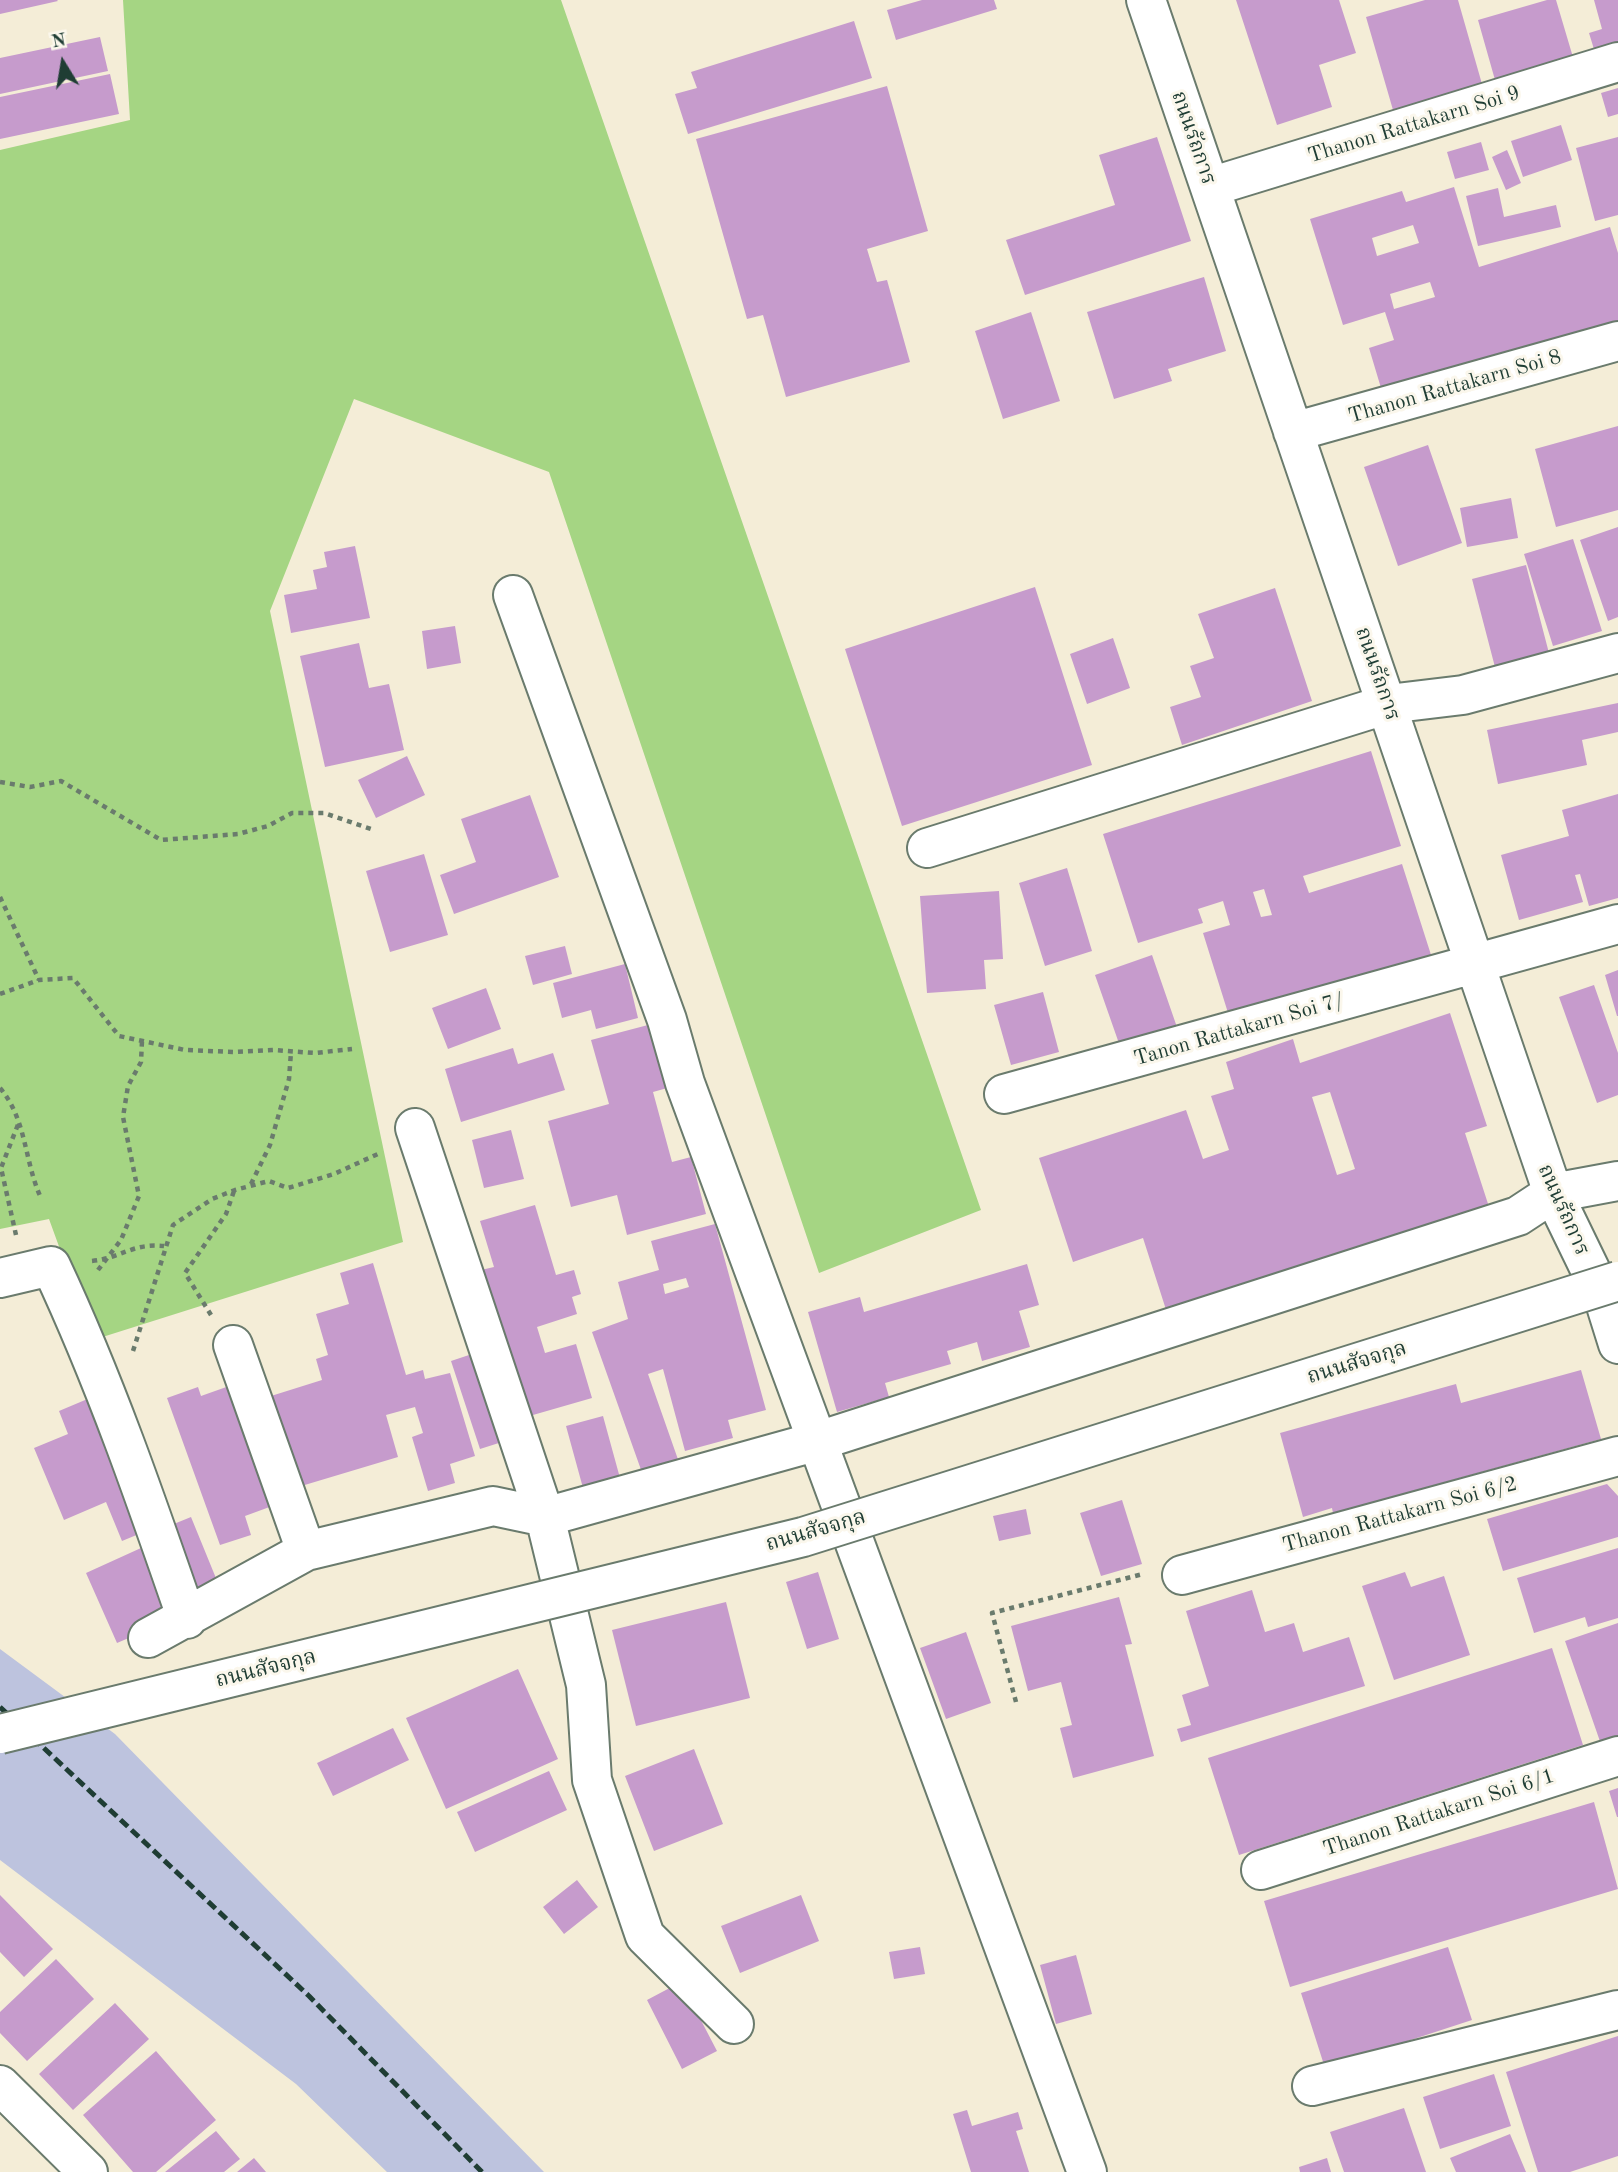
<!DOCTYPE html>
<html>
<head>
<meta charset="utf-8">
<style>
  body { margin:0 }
  #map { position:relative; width:1618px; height:2172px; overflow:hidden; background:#f4edd7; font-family:"Old Standard TT",serif }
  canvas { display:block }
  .north { position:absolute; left:28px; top:28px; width:70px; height:70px; -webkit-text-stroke:5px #fbf7ec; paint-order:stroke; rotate:349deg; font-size:19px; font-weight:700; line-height:28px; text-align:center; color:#1f3d34 }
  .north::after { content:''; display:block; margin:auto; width:24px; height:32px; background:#1f3d34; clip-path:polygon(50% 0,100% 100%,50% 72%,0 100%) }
</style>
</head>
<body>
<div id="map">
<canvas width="1618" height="2172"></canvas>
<div class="north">N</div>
</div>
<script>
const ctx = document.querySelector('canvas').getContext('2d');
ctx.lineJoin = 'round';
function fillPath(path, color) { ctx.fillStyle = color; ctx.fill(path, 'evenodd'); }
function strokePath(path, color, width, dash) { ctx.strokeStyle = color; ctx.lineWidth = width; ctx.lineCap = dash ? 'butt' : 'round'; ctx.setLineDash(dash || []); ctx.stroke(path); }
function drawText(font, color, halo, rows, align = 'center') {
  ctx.font = font + ' "Old Standard TT","Noto Serif Thai",serif'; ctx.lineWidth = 6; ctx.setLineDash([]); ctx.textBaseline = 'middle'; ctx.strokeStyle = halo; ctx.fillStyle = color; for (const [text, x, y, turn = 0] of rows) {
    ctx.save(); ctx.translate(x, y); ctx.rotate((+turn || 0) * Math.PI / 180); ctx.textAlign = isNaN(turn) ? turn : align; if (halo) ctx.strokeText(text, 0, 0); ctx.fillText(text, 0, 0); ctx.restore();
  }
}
fillPath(new Path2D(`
  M0,1649L115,1734L544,2172H387L296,2084L0,1860Z`), '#bdc3de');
fillPath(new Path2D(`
  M123,0H561L981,1210L819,1273L549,472L354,399L270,611L403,1242L93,1340L49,1219L0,1229V150L130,120Z`), '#a5d583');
fillPath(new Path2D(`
  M0,0H57L58,1L0,14Z
  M922,0H994L997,9L896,40L887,10Z
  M1236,0H1339L1356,53L1319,65L1332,107L1277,125Z
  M1425,0H1458L1482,84L1393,110L1366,17Z
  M1547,0H1556L1575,64L1497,87L1478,20Z
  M1594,0H1618V53L1597,59L1589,33L1602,29Z
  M854,21L872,78L688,134L675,94L697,88L691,72Z
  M100,37L108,71L0,94V58Z
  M110,74L119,114L0,139V97Z
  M887,86L928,231L867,249L877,282L887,280L910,362L786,397L763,315L747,319L696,139Z
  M1618,88V114L1608,117L1601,93Z
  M1561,125L1572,160L1523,177L1511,141Z
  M1157,137L1191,241L1025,295L1006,240L1115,205L1099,155Z
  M1618,137V215L1595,221L1576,148Z
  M1481,142L1489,170L1455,179L1447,152Z
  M1507,150L1521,183L1506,190L1492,157Z
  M1454,187L1479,267L1610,227L1618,253V327L1384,398L1369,348L1394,340L1385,312L1343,325L1310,219L1402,191L1406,202ZM1413,225L1419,243L1377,256L1372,238ZM1430,282L1435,297L1394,309L1390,294Z
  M1498,188L1504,217L1556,205L1561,227L1478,246L1466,196Z
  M1204,277L1226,351L1168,369L1172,381L1114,399L1087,312Z
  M1031,312L1060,401L1003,419L975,331Z
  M1618,426V510L1556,527L1535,449Z
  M1428,445L1462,543L1398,566L1364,467Z
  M1511,498L1518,538L1467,547L1460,508Z
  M1618,527V617L1608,621L1580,540Z
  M1573,539L1602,631L1553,646L1524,554Z
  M355,546L370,618L291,633L284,595L317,589L313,570L327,567L324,552Z
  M1526,565L1550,657L1496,671L1472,579Z
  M1035,587L1092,765L902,826L845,649Z
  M1275,588L1312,701L1182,745L1170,707L1201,697L1190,666L1214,658L1198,614Z
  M455,626L461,663L427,669L422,631Z
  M1113,638L1130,688L1087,704L1070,654Z
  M359,643L369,688L389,684L404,750L325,767L300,656Z
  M1618,703V732L1582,740L1587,765L1498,784L1487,730Z
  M1371,751L1401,846L1303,876L1309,893L1402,864L1432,958L1234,1032L1203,933L1230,925L1223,901L1198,909L1203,923L1138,943L1103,834ZM1264,889L1272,915L1261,917L1253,892Z
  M407,756L425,795L376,818L358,780Z
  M1618,794V898L1589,906L1580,874L1575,875L1583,902L1519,920L1501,855L1569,836L1562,810Z
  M530,795L559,877L454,914L440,875L476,862L461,819Z
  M424,854L448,935L390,952L366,871Z
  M1067,868L1092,951L1045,966L1019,883Z
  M999,891L1003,959L984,960L986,989L927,993L920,896Z
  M565,946L572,974L533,985L525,956Z
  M1152,955L1179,1033L1122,1052L1095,975Z
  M625,964L638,1018L596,1029L591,1010L562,1018L553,983Z
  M1618,970V1016H1617L1605,975Z
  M1594,985L1618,1053V1095L1597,1103L1559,997Z
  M486,988L501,1029L448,1049L432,1008Z
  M1043,992L1059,1052L1011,1065L994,1005Z
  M1450,1013L1487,1126L1465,1133L1491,1213L1169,1319L1143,1238L1073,1262L1039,1158L1186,1110L1203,1159L1229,1150L1211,1096L1234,1089L1226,1062L1293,1039L1300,1063ZM1330,1092L1355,1169L1337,1175L1312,1097Z
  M667,1020L685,1083L653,1092L672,1162L691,1157L706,1214L627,1235L617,1195L571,1207L548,1121L609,1104L591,1040Z
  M513,1048L518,1064L553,1053L565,1090L461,1122L445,1069Z
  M511,1130L524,1179L484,1188L472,1140Z
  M535,1205L556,1275L574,1270L581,1294L572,1297L577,1314L537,1327L545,1353L576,1344L592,1398L526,1417L481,1270L494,1267L480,1221Z
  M715,1224L766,1410L728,1420L733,1438L685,1451L663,1369L648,1374L681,1468L645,1481L592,1332L628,1319L618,1282L659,1270L651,1241ZM686,1278L689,1287L665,1294L663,1284Z
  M373,1263L406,1375L423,1370L425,1379L450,1373L475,1456L450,1464L455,1483L428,1491L412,1437L423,1433L415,1407L386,1415L398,1457L298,1487L271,1396L322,1380L316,1359L328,1355L316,1314L349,1304L340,1273Z
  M1027,1264L1039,1305L1019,1311L1030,1347L982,1361L977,1342L947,1351L951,1364L885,1383L889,1397L837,1412L808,1312L860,1297L864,1312Z
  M472,1354L502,1442L480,1449L451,1361Z
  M1581,1370L1601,1439L1333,1513L1332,1508L1303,1517L1280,1433L1456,1384L1461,1403Z
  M232,1385L275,1505L245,1516L251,1535L220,1545L167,1398L198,1387L201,1396Z
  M97,1395L151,1529L122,1541L106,1502L64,1520L34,1448L68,1434L59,1411Z
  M603,1416L620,1478L583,1488L566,1426Z
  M1607,1484L1618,1496V1537L1503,1571L1487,1519Z
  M1122,1500L1142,1564L1101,1576L1080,1513Z
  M1026,1509L1031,1534L999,1541L993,1516Z
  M191,1517L220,1588L193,1600L164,1528Z
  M141,1548L173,1619L117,1643L86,1573Z
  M1618,1548V1618L1588,1627L1585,1617L1534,1633L1517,1578Z
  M818,1572L839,1639L807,1649L786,1582Z
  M1405,1572L1411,1587L1444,1576L1470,1655L1394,1680L1362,1586Z
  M1252,1590L1265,1632L1294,1623L1303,1652L1349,1637L1365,1686L1181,1742L1177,1729L1191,1725L1182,1695L1209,1686L1186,1611Z
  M1119,1597L1132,1644L1125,1645L1154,1756L1073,1778L1060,1728L1072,1725L1061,1682L1028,1691L1011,1626Z
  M726,1602L750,1698L636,1726L612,1630Z
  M1618,1623V1744L1603,1750L1565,1641Z
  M966,1632L991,1703L946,1719L920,1648Z
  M1552,1648L1583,1745L1239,1855L1208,1758Z
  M518,1669L558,1759L446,1809L406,1718Z
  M393,1728L409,1760L333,1796L317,1763Z
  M694,1749L723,1824L654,1851L625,1776Z
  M549,1771L567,1810L475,1852L457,1812Z
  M1618,1788V1817H1617L1609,1791Z
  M1594,1802L1618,1889L1290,1987L1264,1901Z
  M577,1880L598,1907L564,1934L543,1907Z
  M0,1895L53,1949L24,1977L0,1952Z
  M801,1895L819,1941L740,1973L721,1926Z
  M920,1947L925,1974L894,1979L889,1952Z
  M1448,1947L1472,2020L1325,2068L1301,1993Z
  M1076,1955L1092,2014L1056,2024L1040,1965Z
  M56,1959L94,1999L27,2061L0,2033V2012Z
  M681,1982L717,2051L682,2069L647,2000Z
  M115,2003L149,2039L73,2110L39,2074Z
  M1618,2036V2156L1570,2172H1538L1506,2072Z
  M156,2051L216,2120L156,2172H133L83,2115Z
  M1494,2074L1511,2126L1440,2149L1423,2097Z
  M1404,2108L1426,2172H1344L1330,2132Z
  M967,2110L972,2126L1018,2112L1023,2129L1016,2131L1029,2172H971L953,2114Z
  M216,2131L240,2159L224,2172H165Z
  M1510,2134L1526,2172H1456L1450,2158Z
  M254,2158L266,2172H237Z
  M1327,2158L1331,2172H1300L1299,2167Z`), '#c69bcc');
const minor = new Path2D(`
  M1146,0L1553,1193L1603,1296L1618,1344
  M1210,187L1618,62
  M1293,432L1618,341
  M513,595L667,1020L685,1083L1087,2172
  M927,848L1388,704L1463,695L1618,653
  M1004,1094L1618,924
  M415,1128L545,1517L586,1685L592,1780L645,1936L734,2024
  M0,1278L51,1266C105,1381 146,1500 187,1619
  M233,1345L306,1551
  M1182,1575L1618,1456
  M148,1638L306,1551L493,1506L545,1517L818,1441L1518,1216L1553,1193L1618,1181
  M1261,1870L1618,1756
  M0,2085L88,2172
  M1312,2086L1618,2010`);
strokePath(minor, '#6a7b6d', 42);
strokePath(new Path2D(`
  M0,782L30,787L61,781L161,840L238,834L268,826L292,813H324L374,830
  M0,897L39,980
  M0,994L39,980L73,978L119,1036L185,1050L234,1052L273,1050L315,1053L352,1049
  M0,1088C27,1120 24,1161 41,1198
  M251,1184L270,1145L289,1079L291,1052
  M16,1235L1,1168L19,1122
  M92,1261C122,1258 131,1243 164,1246
  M98,1270L121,1240L139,1196L123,1117L128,1086L141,1062L142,1041
  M211,1315L185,1273L226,1214L234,1191
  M133,1351L173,1225L212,1199L235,1190L269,1181L288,1188L334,1174L380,1153
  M1016,1702L992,1613L1143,1574`), '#6a7b6d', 4.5, [5, 5]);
strokePath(minor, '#fff', 38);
strokePath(new Path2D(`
  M0,1707L309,1996L482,2172`), '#1f3d34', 5, [10, 5]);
const minorBridge = new Path2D(`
  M0,1734L803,1537L1618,1281`);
strokePath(minorBridge, '#6a7b6d', 42, []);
strokePath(minorBridge, '#fff', 38);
drawText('21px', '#1f3d34', '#fbf7ec', [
  ["Thanon Rattakarn Soi 9",1414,125,-17],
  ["ถนนรัถการ",1193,138,71],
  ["Thanon Rattakarn Soi 8",1455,387,-16],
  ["ถนนรัถการ",1377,674,71],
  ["Tanon Rattakarn Soi 7/",1239,1030,-16],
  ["ถนนรัถการ",1563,1210,66],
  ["ถนนสัจจกุล",1357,1363,-17],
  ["Thanon Rattakarn Soi 6/2",1400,1515,-15],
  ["ถนนสัจจกุล",816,1531,-16],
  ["ถนนสัจจกุล",266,1669,-14],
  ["Thanon Rattakarn Soi 6/1",1439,1813,-18]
]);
</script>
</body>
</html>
